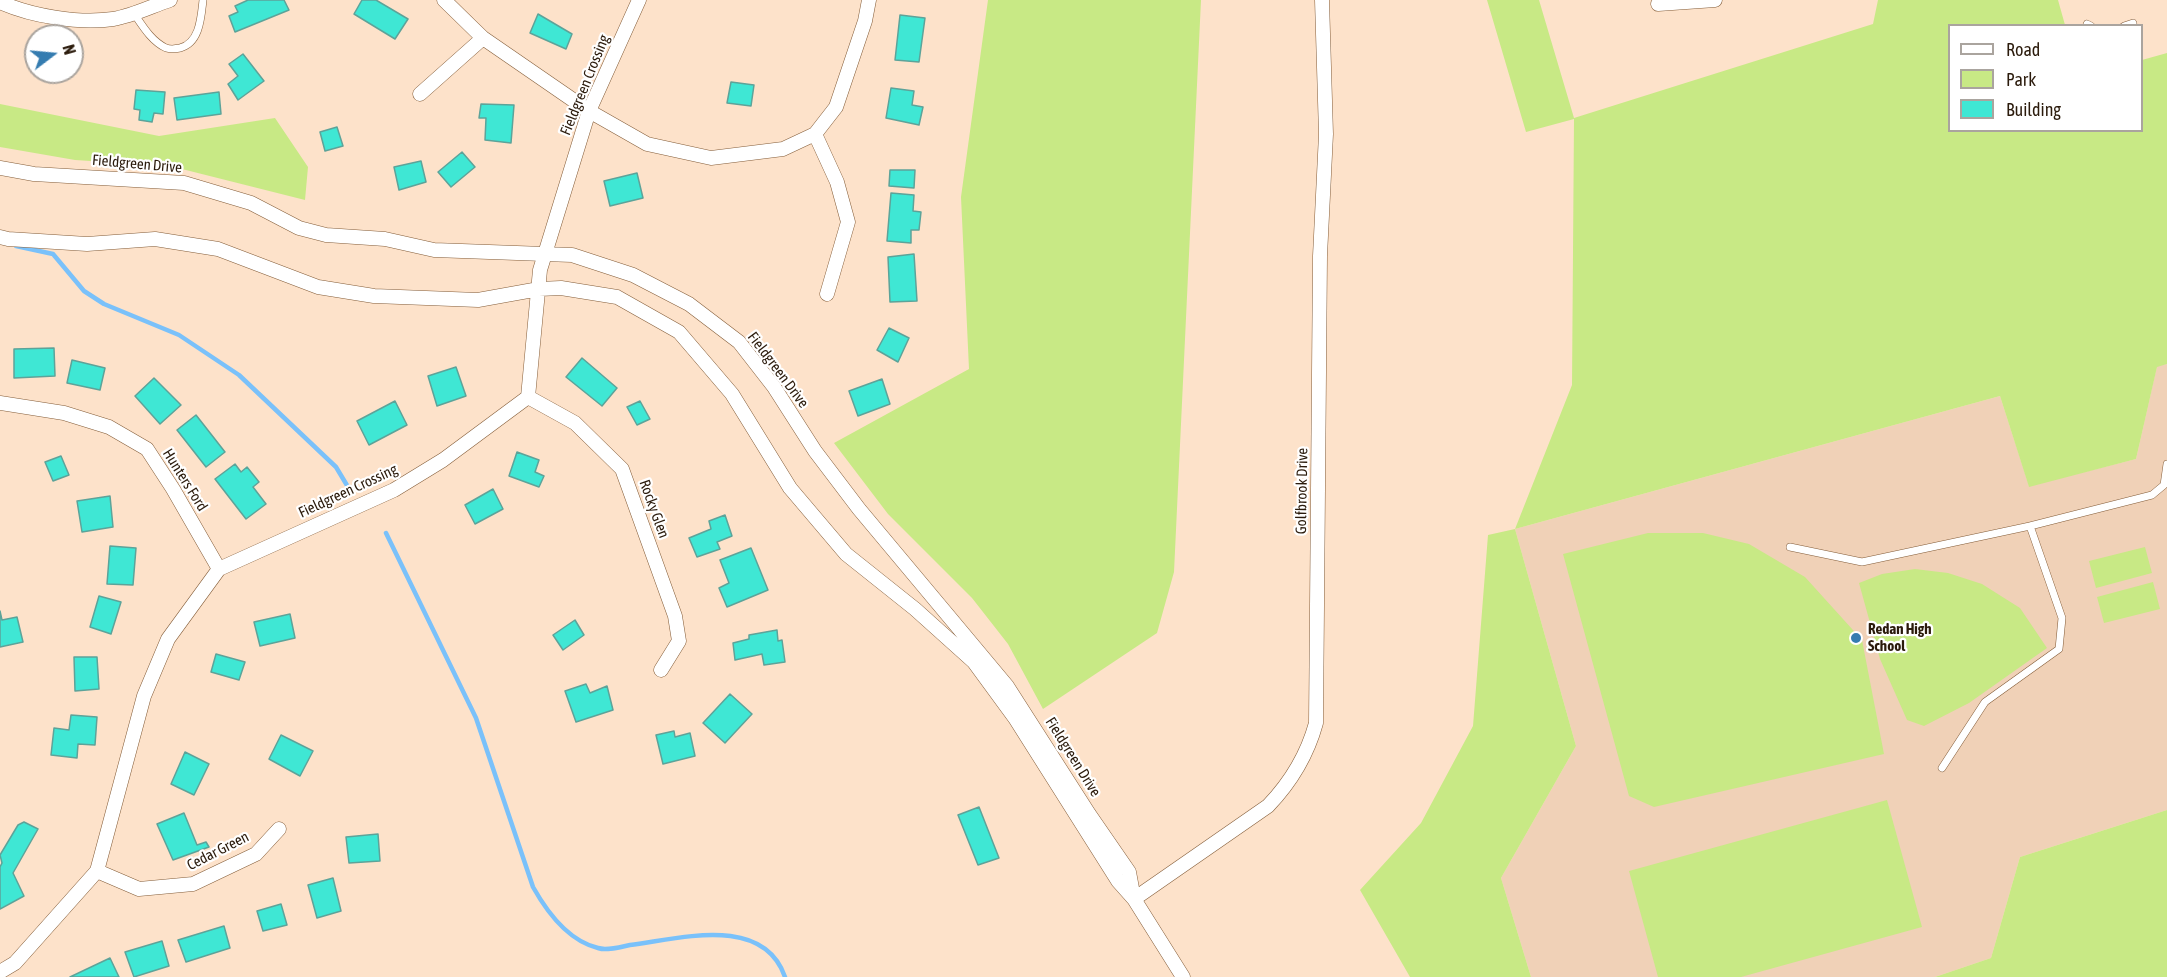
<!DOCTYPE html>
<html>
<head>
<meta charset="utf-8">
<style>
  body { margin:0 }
  #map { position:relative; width:2167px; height:977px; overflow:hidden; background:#fde2ca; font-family:"Asap Condensed",sans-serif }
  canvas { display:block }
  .legend { position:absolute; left:1948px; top:24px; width:195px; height:108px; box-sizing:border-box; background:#fff; border:2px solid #aaa49e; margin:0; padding:8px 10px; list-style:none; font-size:18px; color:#2b1b0c }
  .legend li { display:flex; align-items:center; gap:12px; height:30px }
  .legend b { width:30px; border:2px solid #aaa49e }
  .north { position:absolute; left:24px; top:24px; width:60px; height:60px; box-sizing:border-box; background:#fff; border:2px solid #aaa49e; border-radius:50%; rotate:74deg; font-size:16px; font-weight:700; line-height:24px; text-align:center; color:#2b1b0c }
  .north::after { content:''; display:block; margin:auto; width:21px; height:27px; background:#357cb0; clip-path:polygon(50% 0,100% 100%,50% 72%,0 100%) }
</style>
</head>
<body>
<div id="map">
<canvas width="2167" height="977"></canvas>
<ul class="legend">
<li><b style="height:8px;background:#fff"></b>Road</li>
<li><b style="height:16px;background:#c8e985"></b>Park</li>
<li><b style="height:16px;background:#3fe7d4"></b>Building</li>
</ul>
<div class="north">N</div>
</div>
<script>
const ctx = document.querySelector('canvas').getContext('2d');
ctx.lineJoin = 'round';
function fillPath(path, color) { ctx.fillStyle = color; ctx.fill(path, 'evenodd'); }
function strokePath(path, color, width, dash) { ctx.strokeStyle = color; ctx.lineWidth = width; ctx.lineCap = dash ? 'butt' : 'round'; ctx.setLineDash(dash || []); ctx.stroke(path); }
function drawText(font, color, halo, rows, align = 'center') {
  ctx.font = font + ' "Asap Condensed",sans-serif'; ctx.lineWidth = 4.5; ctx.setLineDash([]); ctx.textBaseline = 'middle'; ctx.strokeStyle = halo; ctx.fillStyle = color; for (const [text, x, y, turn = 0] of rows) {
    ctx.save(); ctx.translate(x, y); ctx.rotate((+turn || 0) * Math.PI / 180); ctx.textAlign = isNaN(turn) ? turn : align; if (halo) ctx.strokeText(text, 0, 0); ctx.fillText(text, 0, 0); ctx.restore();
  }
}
fillPath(new Path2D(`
  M2167,364V810L2020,857L1991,958L1935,977H1531L1501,878L1576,746L1515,529L2000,396L2029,486L2136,459L2157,366Z`), '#f0d1b7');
fillPath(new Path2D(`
  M988,0H1201L1174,572L1157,633L1043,709L1008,644L972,598L888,514L834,443L969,369L961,197Z
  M1487,0H1539L1574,118L1873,24L1878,0H2058L2065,25L1950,26V130H2142V60L2167,53V364L2157,367L2136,459L2029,487L2000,396L1515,529L1576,746L1501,878L1531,977H1410L1360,890L1421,823L1473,726L1488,535L1515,529L1572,385L1574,119L1526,132Z
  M0,104L159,136L275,118L308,167L305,200L170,166L75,160L0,147Z
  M1648,533H1703L1749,544L1805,577L1862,640L1884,754L1654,807L1629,796L1563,554Z
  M2145,547L2152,573L2096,588L2089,561Z
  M1915,569L1948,573L1982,584L2020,608L2047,648L1969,703L1924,726L1907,720L1880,659L1859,583L1882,574Z
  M2153,582L2160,609L2104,623L2097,597Z
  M1887,800L1922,927L1741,977H1658L1629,871Z
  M2167,810V977H1935L1991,958L2020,857Z`), '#c8e985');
strokePath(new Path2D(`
  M16,246L53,254L84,291L104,304L179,335L239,375L336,467L351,492
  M386,533L476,718L533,887C547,912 569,941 598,948C607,951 620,947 630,945C679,939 763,914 785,977`), '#7ac1fa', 4.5);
const building = new Path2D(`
  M248,0H284L289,10L235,32L229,16L238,12L235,6Z
  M362,0H376L408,19L395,39L354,14Z
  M538,14L572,34L566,49L530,33Z
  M900,15L925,18L919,62L895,60Z
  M243,54L264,81L238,100L228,84L238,76L229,64Z
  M731,82L754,85L751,106L727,103Z
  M891,88L914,91L912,105L923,107L919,125L886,118Z
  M136,90L165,92L163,114L154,113L152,122L139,120L140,110L134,109Z
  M219,92L221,114L177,120L174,98Z
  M481,104L514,105L511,143L485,140L486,118H479Z
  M337,127L343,146L325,151L320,132Z
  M462,152L475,167L451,187L438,172Z
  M421,161L426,182L399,190L394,167Z
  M890,170H915L914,188L889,186Z
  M637,173L643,198L610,206L604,181Z
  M891,193L914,195L913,211L921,212L919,230H911V243L887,241Z
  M914,254L917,301L890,302L888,257Z
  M889,328L909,338L898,362L877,350Z
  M54,348L55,376L14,378V349Z
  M582,358L617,388L602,406L566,377Z
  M72,360L105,368L100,390L67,383Z
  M456,367L466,396L437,406L428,376Z
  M154,378L181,405L160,424L135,396Z
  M882,379L890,404L858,416L849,391Z
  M395,401L407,425L369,445L357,421Z
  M640,401L650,419L637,425L627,407Z
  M196,415L225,452L206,467L177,430Z
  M517,452L539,460L535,472L544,476L539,487L509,476Z
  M61,456L69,475L53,481L45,462Z
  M235,464L241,472L247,467L259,482L253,487L266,504L246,519L215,479Z
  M493,489L503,509L475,524L465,505Z
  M110,496L113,527L82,532L77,501Z
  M725,515L732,536L717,542L720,549L697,557L689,538L711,529L709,521Z
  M110,546L136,548L133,585L107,584Z
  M751,548L768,590L727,607L719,588L729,583L720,560Z
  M99,596L121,602L111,634L90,627Z
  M0,611L2,620L17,617L23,642L0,647Z
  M290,614L295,638L260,646L254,622Z
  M575,620L584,635L563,650L553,635Z
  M777,630L778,641L782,640L785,662L764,665L762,654L735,660L733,643L749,639V635Z
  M216,654L245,662L239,680L211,672Z
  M74,657H97L99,689L75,691Z
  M586,684L590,693L607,686L613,710L576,722L565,691Z
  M730,694L752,714L725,743L703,723Z
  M71,715L97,717L95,745L78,744L77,758L51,755L54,728L69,730Z
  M674,731L675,737L690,733L695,756L663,764L656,735Z
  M281,735L313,751L300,776L269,759Z
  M185,752L209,764L194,795L171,784Z
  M979,807L999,858L978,865L958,815Z
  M184,813L197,845L206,842L209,847L173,860L157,824Z
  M24,822L38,829L13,873L24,896L0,909V867L2,863L0,855L18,825Z
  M378,834L380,861L349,863L346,837Z
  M333,878L341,911L317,918L308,885Z
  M281,904L287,925L263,931L257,911Z
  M224,926L230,948L186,962L178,940Z
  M162,941L169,966L134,977L125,952Z
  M110,958L119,977H70Z`);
fillPath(building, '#3fe7d4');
strokePath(building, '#5da399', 1.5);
const lane = new Path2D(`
  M133,12C142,25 151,41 166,48C169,49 175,49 180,48C200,43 201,17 203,0
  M2087,24L2091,26
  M2124,26L2133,23
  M2030,526L2152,495L2164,485L2167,464
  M1790,547L1862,562L2030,526L2062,618L2059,649L1985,702L1942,768`);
const street = new Path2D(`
  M444,0L483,38L589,111L647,144L711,158L783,149L815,134L836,107L865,21L869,0
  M0,2C31,16 79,24 113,19C132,16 152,6 170,0
  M1658,4L1715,0
  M420,94L483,38
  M815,134L837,182L848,222L827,294
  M0,168L34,174L184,183L251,203L299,228L326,235L385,239L434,250L572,255L633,275L689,304L739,342L774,387L815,451L859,509L1007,686L1089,814L1129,872L1134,899
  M0,237L8,239L87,244L155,239L218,249L318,287L374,296L478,300L539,289L561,288L617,297L679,332L732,394L790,488L846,554L915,609L974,662L1015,718L1118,881L1134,899L1183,977
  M528,397L575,423L622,469L675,616L679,641L661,670
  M0,403L64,413L109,427L147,449L173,489L219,569
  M97,871L139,889L193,884L256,854L279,829
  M1134,899L1268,806C1291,782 1307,756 1316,723L1320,256L1326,134L1322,0
  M0,972L15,963L97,871L144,696L168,639L219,569L394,490L443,460L528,397L540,270L589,111L639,0`);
strokePath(lane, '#845d39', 8);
strokePath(street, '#845d39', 15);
strokePath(lane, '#fff', 7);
strokePath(street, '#fff', 14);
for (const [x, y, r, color] of [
  [1856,638,6,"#357cb0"]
]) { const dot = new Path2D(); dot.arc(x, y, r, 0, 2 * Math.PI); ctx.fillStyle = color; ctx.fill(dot); strokePath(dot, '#fff', 2); }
drawText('15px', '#2b1b0c', '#fff', [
  ["Fieldgreen Crossing",585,85,-68],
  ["Fieldgreen Drive",137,164,5],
  ["Fieldgreen Drive",778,370,53],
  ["Hunters Ford",185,480,58],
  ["Fieldgreen Crossing",348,491,-25],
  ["Golfbrook Drive",1302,491,-89],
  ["Rocky Glen",654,509,70],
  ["Fieldgreen Drive",1073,757,58],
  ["Cedar Green",218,851,-27]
]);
drawText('bold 15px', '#2b1b0c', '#fff', [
  ["Redan High",1868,629],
  ["School",1868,646]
], 'left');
</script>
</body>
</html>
